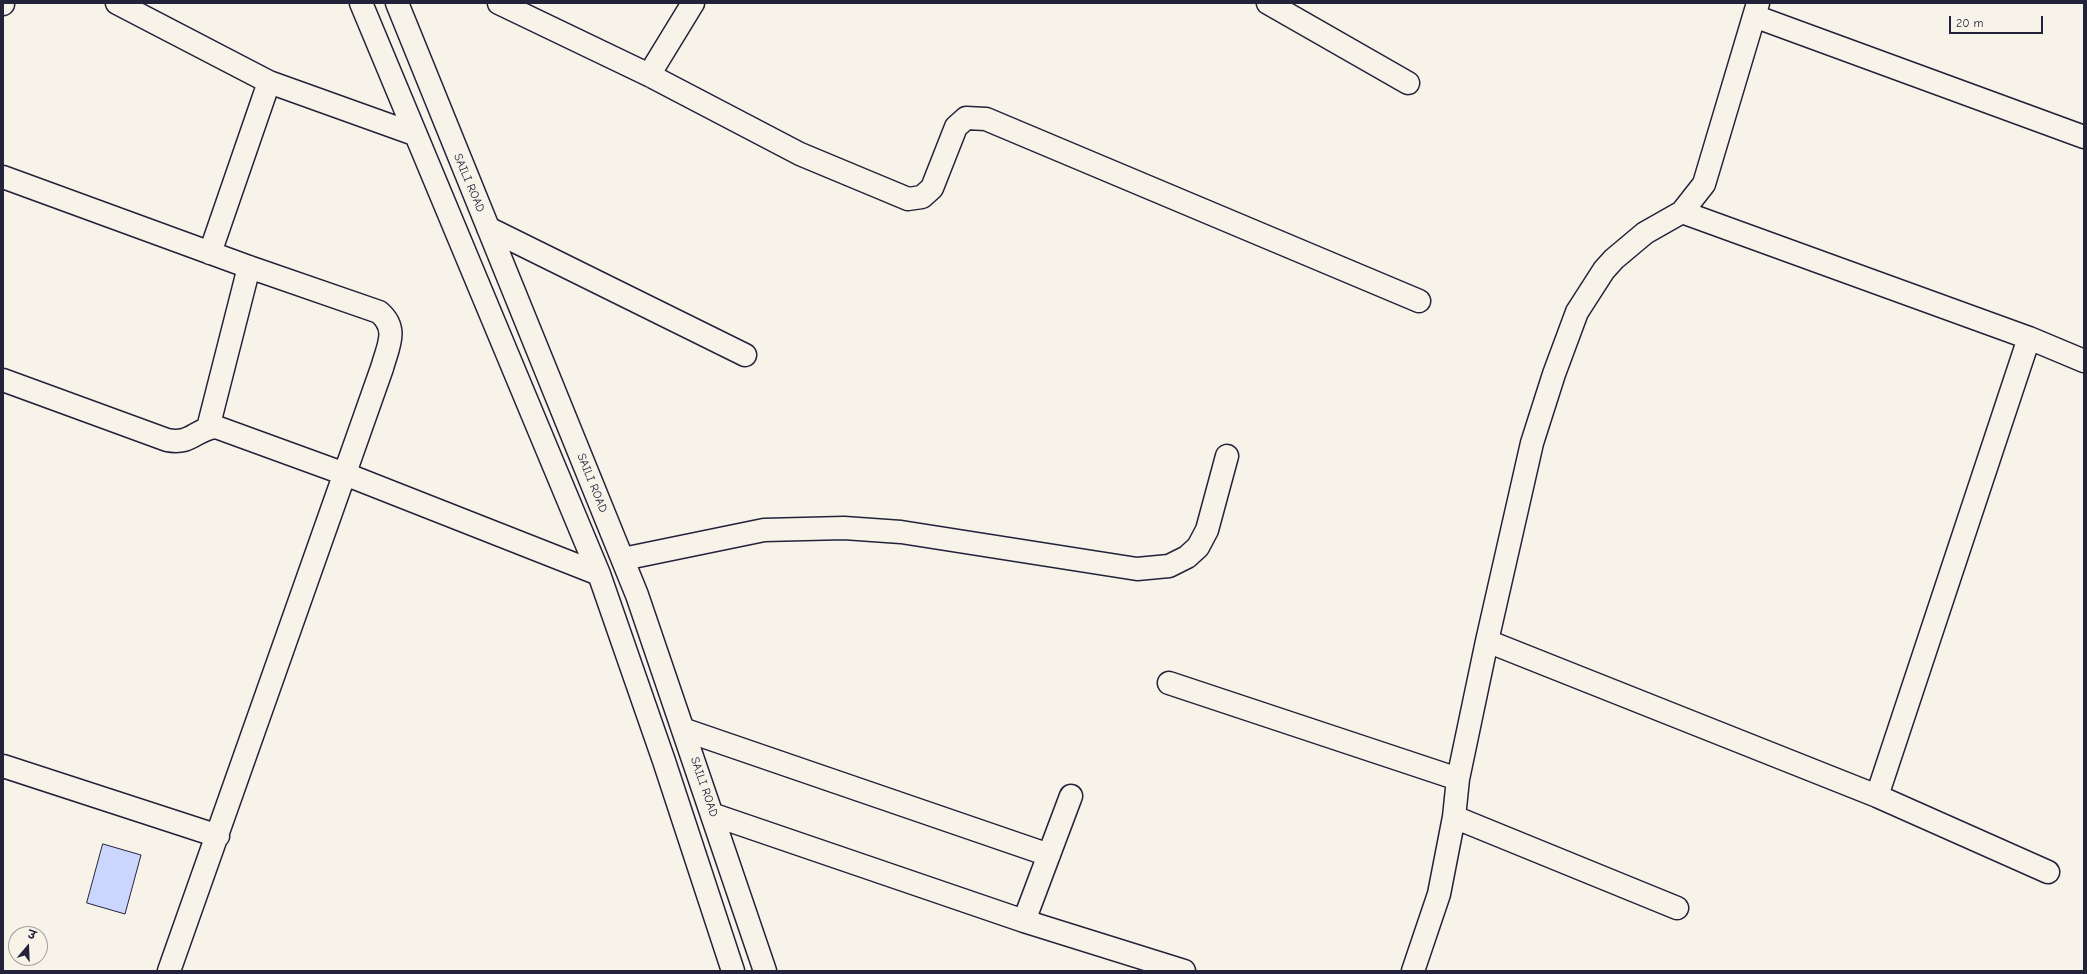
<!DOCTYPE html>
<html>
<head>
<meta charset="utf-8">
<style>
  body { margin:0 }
  #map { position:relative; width:2087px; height:974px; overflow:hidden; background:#f7f3e8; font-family:"Comic Neue","Playpen Sans Deva",sans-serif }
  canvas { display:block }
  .frame { position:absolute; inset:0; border:4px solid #22223b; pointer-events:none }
  .north { position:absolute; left:8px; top:926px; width:40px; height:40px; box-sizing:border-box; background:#f7f3e8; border:1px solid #a29fa3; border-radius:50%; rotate:19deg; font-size:11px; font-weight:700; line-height:16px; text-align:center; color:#22223b }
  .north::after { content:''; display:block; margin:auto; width:14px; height:18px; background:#22223b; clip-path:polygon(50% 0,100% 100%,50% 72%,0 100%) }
  .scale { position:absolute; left:1949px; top:16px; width:94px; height:18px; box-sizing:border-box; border:2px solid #22223b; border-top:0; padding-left:5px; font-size:12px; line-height:14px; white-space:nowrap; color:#22223b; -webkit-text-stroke:3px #f7f3e8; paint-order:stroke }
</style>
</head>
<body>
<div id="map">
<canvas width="2087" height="974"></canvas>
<div class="frame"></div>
<div class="north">उ</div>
<div class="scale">20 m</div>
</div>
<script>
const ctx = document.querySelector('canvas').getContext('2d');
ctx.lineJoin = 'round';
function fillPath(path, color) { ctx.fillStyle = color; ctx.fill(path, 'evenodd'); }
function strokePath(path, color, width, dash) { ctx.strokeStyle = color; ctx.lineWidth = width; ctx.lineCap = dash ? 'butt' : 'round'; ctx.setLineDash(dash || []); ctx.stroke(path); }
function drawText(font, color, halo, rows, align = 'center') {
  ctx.font = font + ' "Comic Neue",sans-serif'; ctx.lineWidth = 4; ctx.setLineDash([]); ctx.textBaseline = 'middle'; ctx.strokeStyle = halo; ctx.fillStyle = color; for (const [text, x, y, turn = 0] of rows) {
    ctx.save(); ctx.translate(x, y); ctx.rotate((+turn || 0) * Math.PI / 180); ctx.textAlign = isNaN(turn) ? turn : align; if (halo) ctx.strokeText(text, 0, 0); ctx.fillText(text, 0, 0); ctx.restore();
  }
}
const building = new Path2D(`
  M103,844L141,855L125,914L87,903Z`);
fillPath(building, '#cad6fd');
strokePath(building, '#22223b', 1);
const minor = new Path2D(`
  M117,3L269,82L414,134
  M361,3L599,574L664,761L733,971
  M397,3L637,595L765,971
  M499,3L649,75L800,154L908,199L922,197L932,188L956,127L966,118L986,119L1419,301
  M1268,3L1408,83
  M3,4V3
  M1754,16L2084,137
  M649,75L693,3
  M3,177L249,267L379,312C399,329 388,346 382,368L169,971
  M1682,212L2029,338L2084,361
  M488,228L745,355
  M210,253L269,82
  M3,380L167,440C192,445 195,429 216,427L345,474L599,574
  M208,428L249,267
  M623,559L764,530L844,528L901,532L1137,569L1169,566L1187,557L1198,547L1207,530L1227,456
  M1487,641L1877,796L2048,872
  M1169,683L1458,779
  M685,730L1049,855
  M3,766L218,836
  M1877,796L2029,338
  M714,815L1024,921L1184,971
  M1454,817L1677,908
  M1024,921L1071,796
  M1413,971L1439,894L1454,817L1458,779L1487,641L1532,443L1554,374L1577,312L1604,270L1614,259L1645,233L1682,212L1704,184L1758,3`);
strokePath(minor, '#22223b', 25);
strokePath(minor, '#f7f3e8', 22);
drawText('12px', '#22223b', '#f7f3e8', [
  ["SAILI ROAD",469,183,67],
  ["SAILI ROAD",592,483,68],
  ["SAILI ROAD",704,787,71]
]);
</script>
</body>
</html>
